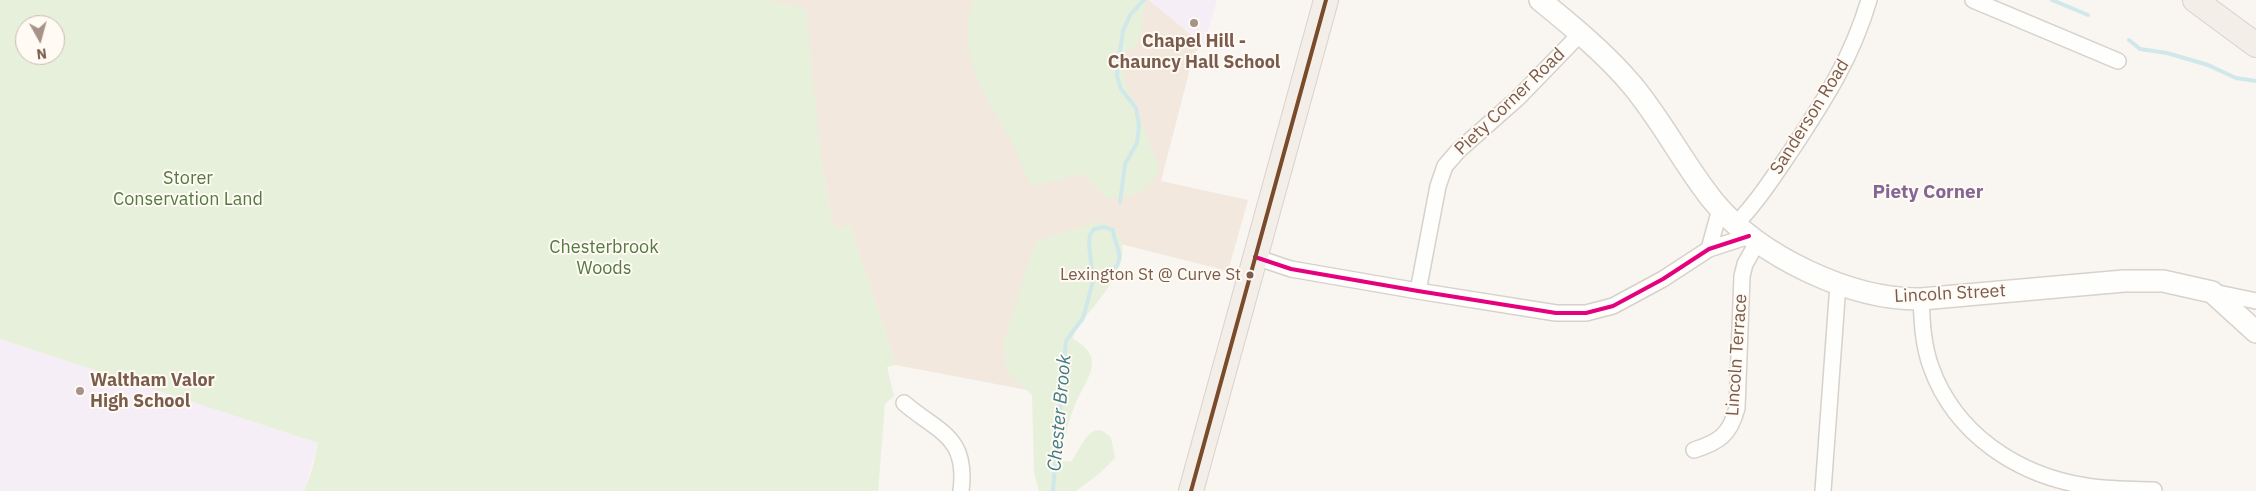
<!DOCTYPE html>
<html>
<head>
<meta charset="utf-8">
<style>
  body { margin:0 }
  #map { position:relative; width:2256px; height:491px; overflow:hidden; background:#f9f5f0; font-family:"IBM Plex Sans",sans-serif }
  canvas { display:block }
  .north { position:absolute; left:15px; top:15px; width:50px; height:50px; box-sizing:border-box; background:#fffaf3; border:1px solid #cabbb1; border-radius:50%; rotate:173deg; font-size:14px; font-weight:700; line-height:20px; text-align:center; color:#7a5c4d }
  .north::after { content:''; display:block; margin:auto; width:18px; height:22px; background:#a69286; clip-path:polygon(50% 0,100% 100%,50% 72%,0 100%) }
</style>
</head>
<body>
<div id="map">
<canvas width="2256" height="491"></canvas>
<div class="north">N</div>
</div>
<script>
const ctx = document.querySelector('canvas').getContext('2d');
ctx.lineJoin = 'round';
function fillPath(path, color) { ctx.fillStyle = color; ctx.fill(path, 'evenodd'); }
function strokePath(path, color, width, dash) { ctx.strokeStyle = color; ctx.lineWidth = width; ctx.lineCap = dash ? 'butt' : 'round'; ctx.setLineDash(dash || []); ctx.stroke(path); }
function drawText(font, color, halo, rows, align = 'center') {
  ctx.font = font + ' "IBM Plex Sans",sans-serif'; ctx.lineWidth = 4; ctx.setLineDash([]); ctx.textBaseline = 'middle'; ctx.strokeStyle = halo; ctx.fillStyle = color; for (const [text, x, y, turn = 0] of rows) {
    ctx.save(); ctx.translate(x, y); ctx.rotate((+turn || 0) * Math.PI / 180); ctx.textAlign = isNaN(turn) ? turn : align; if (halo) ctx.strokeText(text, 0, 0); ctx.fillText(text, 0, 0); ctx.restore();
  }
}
fillPath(new Path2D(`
  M764,0H1149L1204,45L1194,53L1161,181L1248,200L1228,271L1093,237L1073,312L1064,397L896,365L850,225L837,230L832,219L821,160Z`), '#f2e8de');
fillPath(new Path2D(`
  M1149,0H1217L1204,45Z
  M0,339L318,443L304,491H0Z`), '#f6eef6');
fillPath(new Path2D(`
  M0,0H764L806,8L821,160L832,219L837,229L850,224L896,365L887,367L894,396L885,404L878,491H304L312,470L318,443L0,339ZM25,25H55V55H25Z
  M973,0H1146L1139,39L1134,48L1122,53L1126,83L1160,169L1154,179L1140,192L1126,197L1106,198L1084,174L1033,186C1023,175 1023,164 1016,151C991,100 954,61 973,0Z
  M1094,223H1105C1109,226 1117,231 1119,236C1135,266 1092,307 1075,330L1073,339C1108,358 1086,379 1075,405C1070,416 1067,427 1065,438C1063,446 1060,453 1063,461L1071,462C1081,450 1090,415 1111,438L1115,458L1100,473L1076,491H1039L1034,473L1032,395L1006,371L1004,342L1035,243C1053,232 1075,231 1094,223Z`), '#e7f0db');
strokePath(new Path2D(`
  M2052,0L2088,15
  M2129,40L2140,49L2167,53L2208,65L2236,78L2256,81
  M1120,202L1125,164L1137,143L1139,125L1136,108L1121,89L1117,76L1118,65L1123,31L1130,15L1144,0
  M1053,491L1066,341L1083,318L1093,281L1089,244L1090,235L1094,229L1104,227L1113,230C1115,249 1128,257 1110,274L1102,275L1093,281`), '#d0e8ea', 4);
const street = new Path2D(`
  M1973,0L2118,61
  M1736,224C1759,200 1776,173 1795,145C1827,96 1852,57 1869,0
  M1709,249L1720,209
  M1255,257L1291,269L1418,291L1556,313H1586L1613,306L1663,279L1709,249L1749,236
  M1418,291L1438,186L1445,166L1458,151L1518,98L1580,34
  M2213,292L2256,301
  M1921,299C1922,322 1923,345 1931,367C1955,434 2017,475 2086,486C2108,490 2131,489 2154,490
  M904,403C939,433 968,436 961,491
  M1694,450C1719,442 1730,435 1737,408L1742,276L1745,264L1758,241
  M1823,491L1838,284`);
const secondary = new Path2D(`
  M1540,0C1572,26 1605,53 1632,85C1663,122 1684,165 1714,202C1760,257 1851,300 1921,299L2124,281H2163L2212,292L2256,332`);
const primary = new Path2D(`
  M2195,0L2256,45
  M1191,491L1326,0`);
strokePath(street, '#d7d1cb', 18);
strokePath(secondary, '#d9d2cb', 24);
strokePath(primary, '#dad1cc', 26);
strokePath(street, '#fefefd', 15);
strokePath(secondary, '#fefefd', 21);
strokePath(primary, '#f3eee8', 24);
strokePath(new Path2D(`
  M1255,257L1291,269L1418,291L1556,313H1586L1613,306L1663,279L1709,249L1749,236`), '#e5007d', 4);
strokePath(new Path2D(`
  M1191,491L1326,0`), '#7a4b2a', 4);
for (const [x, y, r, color] of [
  [1194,23,5,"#a69286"],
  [1250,275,4.5,"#7a5c4d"],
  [80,391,5,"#a69286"]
]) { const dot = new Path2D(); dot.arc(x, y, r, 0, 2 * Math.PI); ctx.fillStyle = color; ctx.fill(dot); strokePath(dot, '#fffaf3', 2); }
drawText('17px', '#7a5c4d', '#fffaf3', [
  ["Lexington St @ Curve St",1241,275]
], 'right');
drawText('bold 18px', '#7a5c4d', '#fffaf3', [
  ["Chapel Hill -",1194,42],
  ["Chauncy Hall School",1194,63],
  ["Waltham Valor",90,381,"left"],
  ["High School",90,402,"left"]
]);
drawText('18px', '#7a5c4d', '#fffaf3', [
  ["Piety Corner Road",1510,102,-44],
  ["Sanderson Road",1810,117,-58],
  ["Lincoln Street",1950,294,-3],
  ["Lincoln Terrace",1737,355,-86]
]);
drawText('18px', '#537a41', '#fffaf3', [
  ["Storer",188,179],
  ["Conservation Land",188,200],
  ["Chesterbrook",604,248],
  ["Woods",604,269]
]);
drawText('bold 19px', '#846695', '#fffaf3', [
  ["Piety Corner",1928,193]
]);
drawText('italic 19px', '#437c86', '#fffaf3', [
  ["Chester Brook",1060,413,-85]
]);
</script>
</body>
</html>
